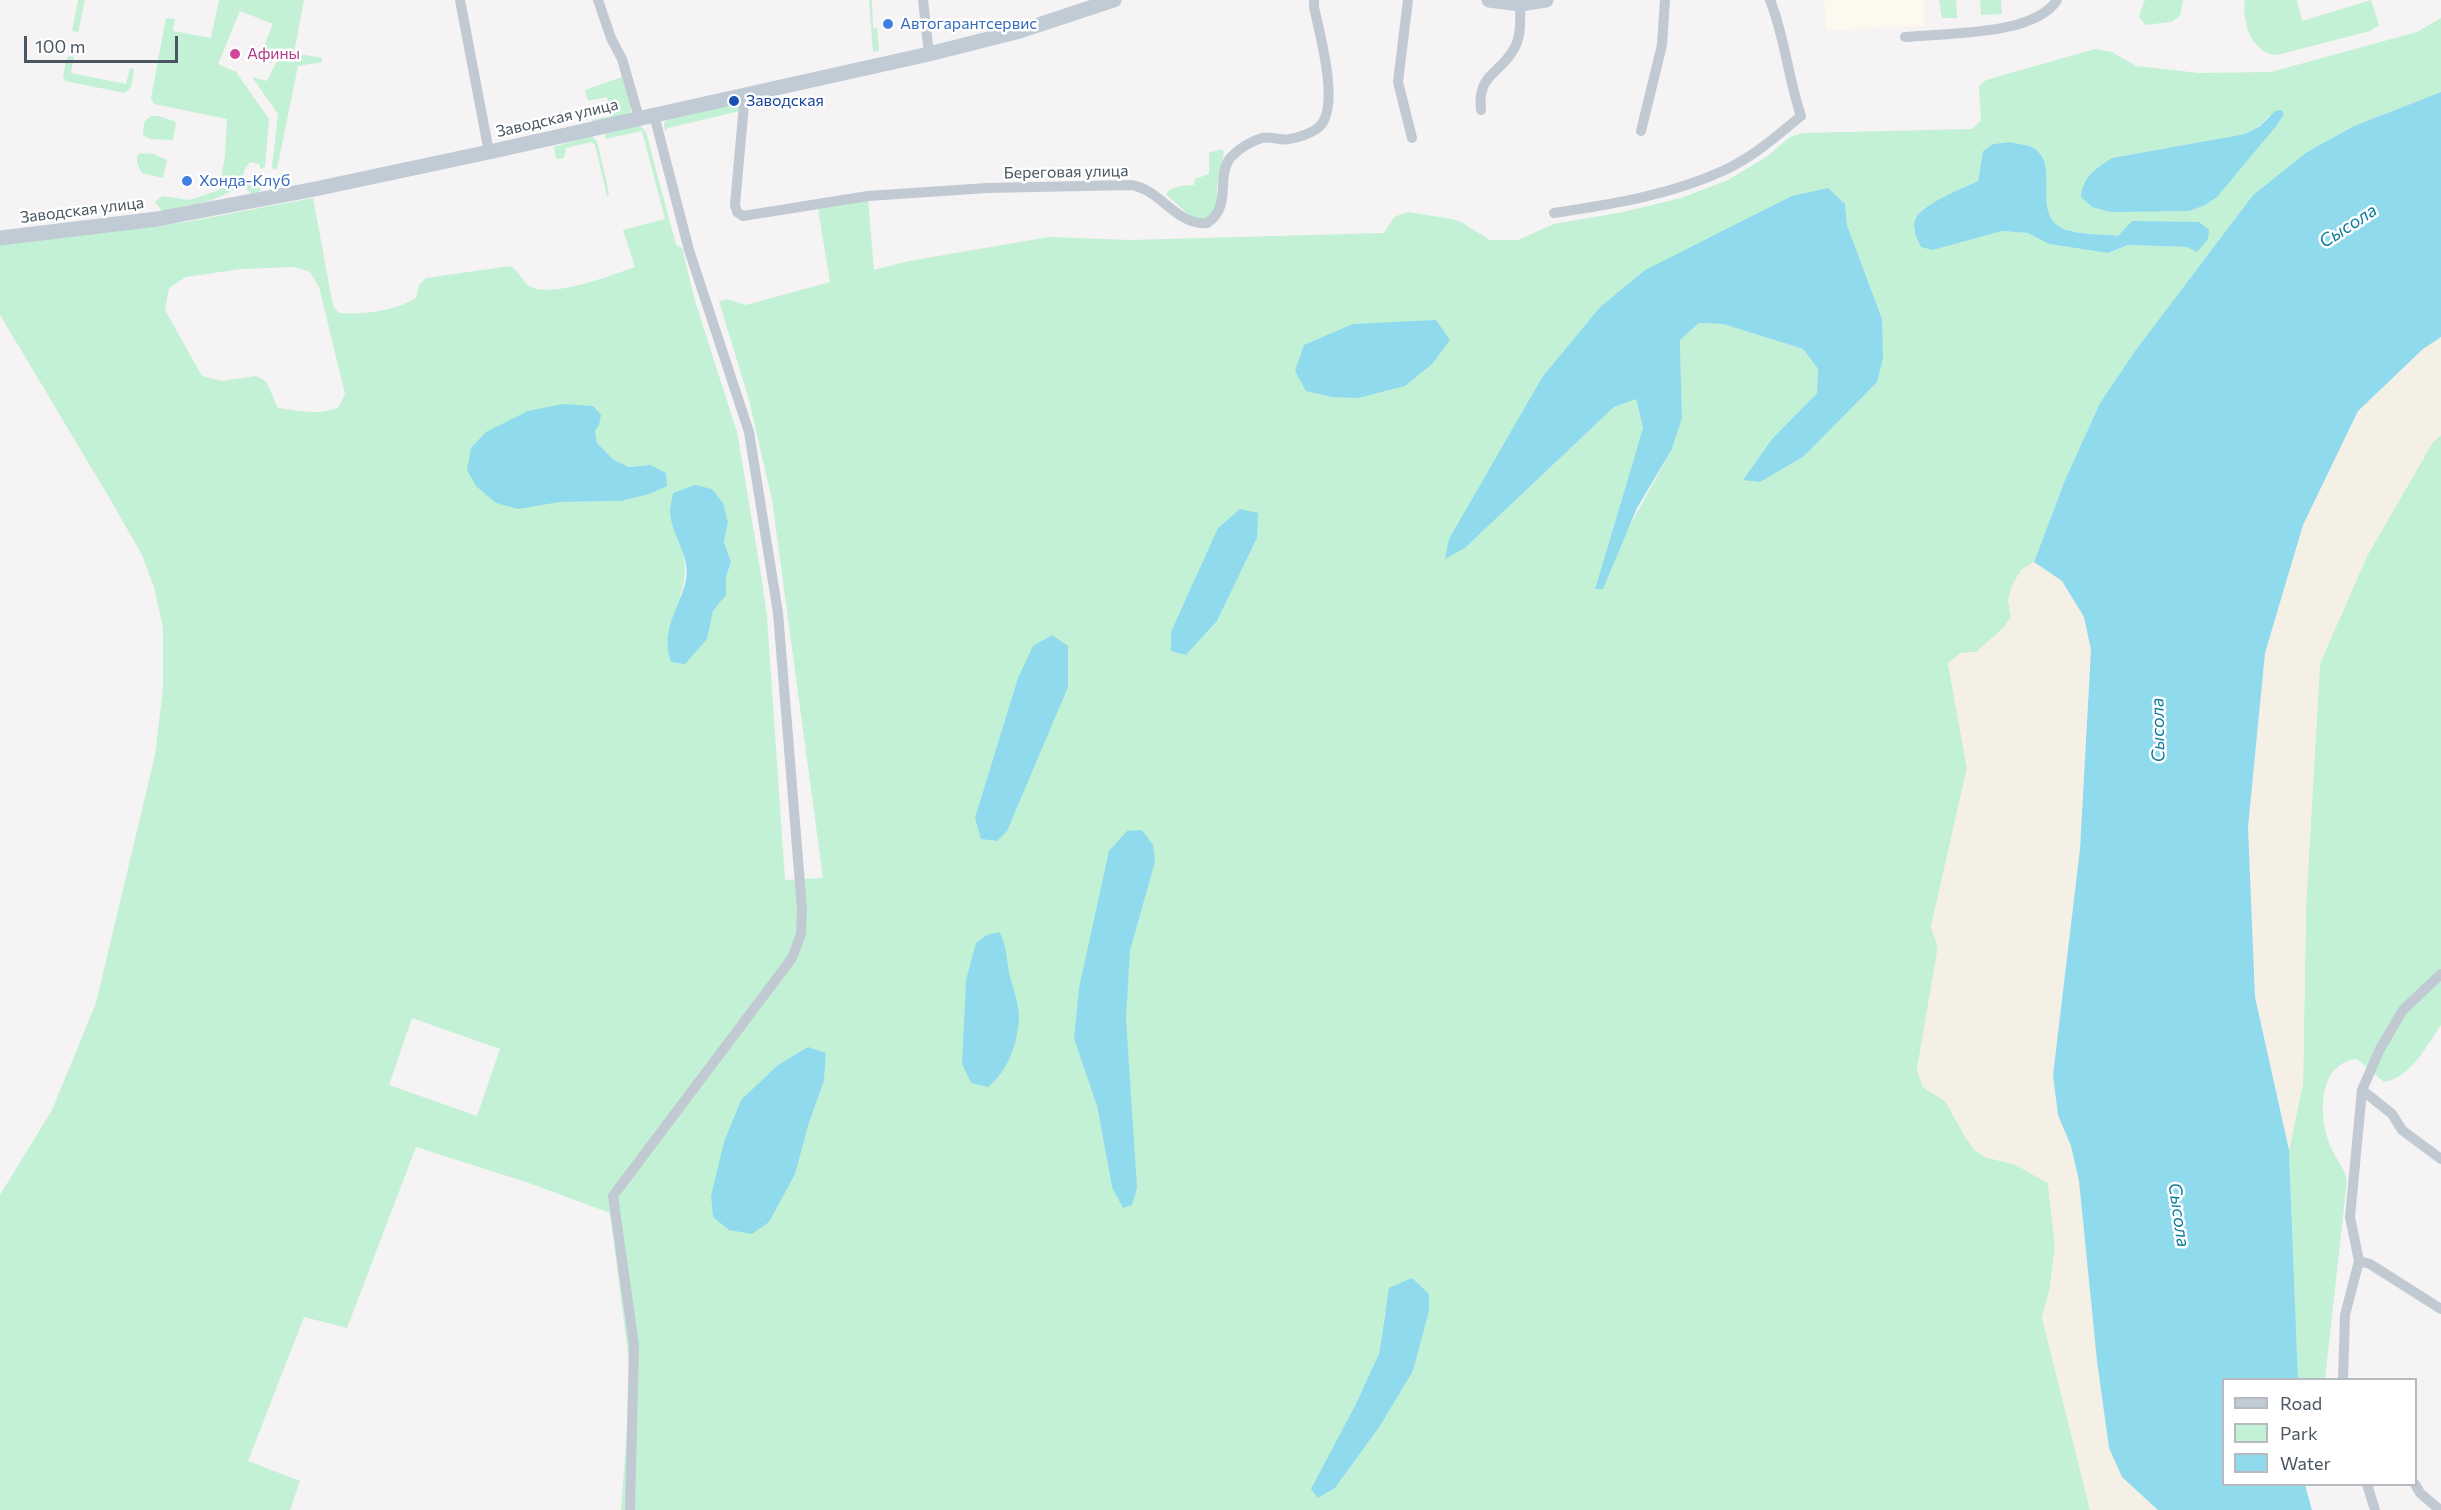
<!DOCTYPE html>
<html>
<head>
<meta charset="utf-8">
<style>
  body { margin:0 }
  #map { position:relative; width:2441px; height:1510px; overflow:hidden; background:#f5f3f3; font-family:Commissioner,sans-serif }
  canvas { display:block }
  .legend { position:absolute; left:2222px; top:1378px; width:195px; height:108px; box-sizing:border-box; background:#fff; border:2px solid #b7bbc0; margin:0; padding:8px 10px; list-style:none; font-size:18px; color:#4a5661 }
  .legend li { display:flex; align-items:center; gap:12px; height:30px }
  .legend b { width:30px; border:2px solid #b7bbc0 }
  .scale { position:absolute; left:24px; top:36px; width:154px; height:27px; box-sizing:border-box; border:3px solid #4a5661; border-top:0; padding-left:8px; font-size:18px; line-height:21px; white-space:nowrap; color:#4a5661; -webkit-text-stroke:4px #fff; paint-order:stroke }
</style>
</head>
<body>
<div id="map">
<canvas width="2441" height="1510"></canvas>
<ul class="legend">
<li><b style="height:8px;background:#c1cbd6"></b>Road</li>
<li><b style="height:16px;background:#c3f1d5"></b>Park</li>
<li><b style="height:16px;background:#90daee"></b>Water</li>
</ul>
<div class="scale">100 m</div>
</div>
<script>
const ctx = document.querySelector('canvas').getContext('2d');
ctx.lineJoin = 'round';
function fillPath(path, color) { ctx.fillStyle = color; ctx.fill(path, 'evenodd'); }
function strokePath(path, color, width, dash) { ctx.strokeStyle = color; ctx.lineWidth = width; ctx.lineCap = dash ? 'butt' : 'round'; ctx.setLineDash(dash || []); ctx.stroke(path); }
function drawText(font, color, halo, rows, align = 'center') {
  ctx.font = font + ' Commissioner,sans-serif'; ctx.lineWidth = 5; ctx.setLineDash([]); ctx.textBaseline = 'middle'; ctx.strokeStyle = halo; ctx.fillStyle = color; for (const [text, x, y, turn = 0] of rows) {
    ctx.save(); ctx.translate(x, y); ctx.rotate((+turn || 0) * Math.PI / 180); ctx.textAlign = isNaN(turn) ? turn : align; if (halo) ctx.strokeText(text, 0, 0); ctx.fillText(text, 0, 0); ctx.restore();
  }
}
fillPath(new Path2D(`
  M1824,0H1924L1925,26L1827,30Z`), '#fdf9ef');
fillPath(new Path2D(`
  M78,0H85L78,33L72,30Z
  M219,0H304L294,53L322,58V62L298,66L277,169H273L272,166L278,114L252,77L267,81L280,55L268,49L265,55L261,53L273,24L240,11L218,64L236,72L269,119L265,167L261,169L259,164L251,162C242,168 244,179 237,186C223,201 181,208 162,211L155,202L162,196L190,200L219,190L225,156L227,119L154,104L151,98L166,18L175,19L173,31L211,38Z
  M869,0H872L873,28H877L879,51L873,52Z
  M1939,0H1956L1957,18H1942Z
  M1980,0H2001L2002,14L1981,15Z
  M2145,0H2183L2180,16L2171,22L2145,25L2139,16Z
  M2245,0H2297L2302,21L2371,0L2379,25L2370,31L2277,55C2253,55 2241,21 2245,0Z
  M2441,18V92L2354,126L2307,152L2253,195L2135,351L2100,403L2065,480L2034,562L2021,570L2008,600L2011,617C2001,634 1991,637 1977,652L1961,653L1948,663L1967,768L1931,927L1938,947L1917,1070L1923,1087L1945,1101L1967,1140L1985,1157L2016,1165L2048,1183L2055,1247L2050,1288L2042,1318L2090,1510H621L631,1377L610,1213L529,1183L416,1147L347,1328L304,1317L248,1461L300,1481L290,1510H0V1195L52,1110L96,1003L155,755L163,688V628L154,587L142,555L113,504L0,315V244L186,222L313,198L333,306L339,313C362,315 396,311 416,298L419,285L426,278L510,266C521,272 521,281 529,286C551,299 612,275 635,267L623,230L665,219L642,131L605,139V134L609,131L640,126L646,132L676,245L682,248L695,301L737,432L762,580L767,617L785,880L823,878L772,500L749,400L719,301L727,299L746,305L830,282L818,209L868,200L874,270L909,261L1049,237L1131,240L1384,233L1394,217L1408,212L1452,219L1461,222L1490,240H1518L1554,224L1623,212L1681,198L1728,180L1768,156L1790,137L1803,133L1972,129L1981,121L1979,86L1986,80L2095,49L2112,52L2136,66L2199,73L2271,72L2417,32ZM2283,114L2277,125L2082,185L2112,158L2245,134L2260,125L2269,116ZM2010,142C2016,144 2026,144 2032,147C2062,163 2032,207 2058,226C2076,239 2181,238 2208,239L2187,247L2128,245L2108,253L2049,244L2029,233L2002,231L1933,250L1914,232L1915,218L1924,208L1978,181L1983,151L1993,144ZM1845,204L1847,225L1882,319L1743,480L1772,439L1817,393L1818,369L1803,349L1723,324L1699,323L1680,340L1682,418L1672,449L1595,589L1643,428L1636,398L1614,407L1465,548L1543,376L1600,307L1645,270ZM295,267L310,272L319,287L345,394L338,408C318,415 298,411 278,408L266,381L256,376L222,381L202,376L165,310L169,288L186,277L241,269ZM601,415L595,431L597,443L614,460L629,467L650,465L621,501L560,502ZM670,513L728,522L724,542L731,562L726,577V595L713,611L707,639L680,596C692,563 680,544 670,513ZM1257,538L1217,621L1186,655ZM1155,862L1130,951L1112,1187L1097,1106L1074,1039ZM412,1018L500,1049L477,1116L389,1085ZM826,1053L824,1081L808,1126ZM1429,1295V1311L1413,1371L1380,1426L1335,1488L1318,1498L1379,1354L1385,1311Z
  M69,56L74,57L71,73L126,84L130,68L134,69L131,87L125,93L65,81L63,76L67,58Z
  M622,77L631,106L630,114L593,124L592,120L611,116L607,97L588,101L585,90Z
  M736,103L740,111L668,128L665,131L664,123L667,119Z
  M151,116H159L176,122L173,140L150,139L143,135L144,122Z
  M591,136L597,141L609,193L607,196L595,145L591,142L566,148L564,158L556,159L554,147L550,148Z
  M1221,149L1224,152L1217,188V207L1204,220L1190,216L1166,194C1172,185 1183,186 1194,185L1195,179L1209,174V153Z
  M140,153L153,154L167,160L163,178L142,173L137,163V156Z
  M247 187a7 7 0 1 1 14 0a7 7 0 1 1-14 0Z
  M2441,435V1025C2426,1046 2412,1077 2384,1082L2357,1059C2317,1063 2318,1118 2331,1147C2336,1160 2343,1165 2347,1180L2325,1379L2298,1380L2289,1150L2303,1083L2306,906L2320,663L2367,556L2433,442Z`), '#c3f1d5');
fillPath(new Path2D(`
  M2441,337V435L2433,442L2367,556L2320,663L2306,905L2303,1083L2289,1150L2255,997L2248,827L2265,653L2303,525L2358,411L2423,349Z
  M2034,562L2062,581L2084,617L2091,650L2080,849L2053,1075L2058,1115L2071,1146L2079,1181L2097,1361L2109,1448L2158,1510H2090L2042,1318L2050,1288L2055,1247L2048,1183L2016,1165L1985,1157L1973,1149L1945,1101L1923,1087L1917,1070L1938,947L1931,927L1967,768L1948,663L1961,653L1977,652C1991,637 2001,634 2011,617C2006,591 2012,576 2034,562Z`), '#f5f0e5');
fillPath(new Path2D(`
  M2441,92V337L2423,349L2358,411L2303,525L2265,653L2248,827L2255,997L2289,1150L2298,1379L2224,1380V1484L2305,1485L2312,1510H2158L2122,1477L2109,1448L2097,1361L2079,1181L2071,1146L2058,1115L2053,1075L2080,849L2091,650L2084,617L2062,581L2034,562L2065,480L2100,403L2135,351L2253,195L2307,152L2354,126Z
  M2281,110L2284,114L2277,125L2217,197L2205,205L2189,211L2110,212L2092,207L2081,197C2082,178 2096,168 2112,158L2245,134L2260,126L2275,111Z
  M2010,142C2016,144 2026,144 2032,147C2064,164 2027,217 2067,230C2082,235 2102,234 2118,236L2132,221L2199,222L2209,230L2208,239L2197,252L2187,247L2128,245L2108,253L2049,244L2028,233L2002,231L1933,250L1921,247C1917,238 1912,230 1915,220C1919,205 1964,188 1978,181L1983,151L1993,144Z
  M1828,188L1845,204L1847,225L1882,319L1883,358L1877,382L1804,456L1760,482L1743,480L1772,439L1817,393L1818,369L1803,349L1723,324L1699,323L1680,340L1682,418L1672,449L1637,508L1603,589H1595L1643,428L1636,399L1614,407L1465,548L1445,559L1449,539L1543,376L1600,307L1645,270L1792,196Z
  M1436,320L1450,340L1432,364L1405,386L1358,398L1332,397L1306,391L1295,371L1304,345L1353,324Z
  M563,404L593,406L601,415L599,425L595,431L597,443L614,460L629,467L650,465L666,473L667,486L649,494L621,501L560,502L518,509L496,503L476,486L467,470L471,448L486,432L528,411Z
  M695,485L712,489L723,503L728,522L724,542L731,562L726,577V595L713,611L707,639L685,664L671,662C660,629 679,610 686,580C691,556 671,535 670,512C670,506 672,499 673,493Z
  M1240,509L1258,513L1257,538L1217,621L1186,655L1171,651V632L1218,528Z
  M1052,635L1068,646V687L1007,831L997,841L981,839L975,818L1018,678L1033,646Z
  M1142,830L1153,845L1155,862L1130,951L1126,1019L1137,1188L1132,1205L1123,1208L1112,1187L1097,1106L1074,1039L1079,988L1109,851L1127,831Z
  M999,932C1007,944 1006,958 1009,972C1012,986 1019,1003 1019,1017C1018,1043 1008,1071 988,1087L971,1083L962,1064L966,980L976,943L987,935Z
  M808,1047L826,1053L824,1081L808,1126L795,1174L769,1222L752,1234L729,1230L713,1217L711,1196L724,1142L741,1100L778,1065Z
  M1412,1278L1429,1294V1311L1413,1371L1380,1426L1335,1488L1318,1498L1311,1489L1356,1404L1379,1354L1389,1288Z`), '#90daee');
strokePath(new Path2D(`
  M460,0L489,152
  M598,0L611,38L622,59L639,118
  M923,0L929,54
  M1408,0L1398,82L1412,138
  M1905,37C1946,33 2034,36 2057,0
  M745,93L735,205L737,212L743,216L868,196L987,188L1131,185C1160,189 1177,226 1207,223C1233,206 1215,176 1231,157C1239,149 1251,141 1262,138C1271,136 1281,141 1289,139C1298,138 1312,133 1319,127C1341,107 1319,32 1314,7V0
  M1481,110C1477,72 1501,75 1515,47C1522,34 1520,14 1520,0
  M1641,131L1662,45L1665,0
  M1554,213C1612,204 1672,195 1727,169C1754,156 1778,135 1801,116C1788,78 1785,37 1770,0
  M2362,1090L2392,1114L2402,1130L2441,1159
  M2359,1261L2370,1264L2441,1309
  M2343,1380L2345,1315L2359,1261L2350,1217L2362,1090L2380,1049L2403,1010L2441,974
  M2367,1484L2375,1510
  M2415,1484L2420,1493L2440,1510
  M630,1510L634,1345L613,1196L792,958L801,934L802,909L778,613L749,432L689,250L654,115`), '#c1cad2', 10);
strokePath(new Path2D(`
  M1489,0L1520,4L1546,0
  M0,238L157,219L315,189L489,152L929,54L1020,31L1114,0`), '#c1cbd6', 15);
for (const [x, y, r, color] of [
  [888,24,6,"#3f7fe0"],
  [235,54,6,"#d1479c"],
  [734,101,6,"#1a4fb4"],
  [187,181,6,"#3f7fe0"]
]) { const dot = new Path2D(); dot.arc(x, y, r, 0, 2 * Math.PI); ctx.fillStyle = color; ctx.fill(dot); strokePath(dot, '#fff', 2); }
drawText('16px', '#366cbe', '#fff', [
  ["Автогарантсервис",900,24],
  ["Хонда-Клуб",199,181]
], 'left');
drawText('16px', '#b23c85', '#fff', [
  ["Афины",247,54]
], 'left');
drawText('16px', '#164399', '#fff', [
  ["Заводская",746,101]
], 'left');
drawText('16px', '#4a5661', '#fff', [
  ["Заводская улица",557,118,-13],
  ["Береговая улица",1066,172,-1],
  ["Заводская улица",82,210,-7]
]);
drawText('italic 18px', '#0c7c9b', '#fff', [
  ["Сысола",2348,226,-33],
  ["Сысола",2158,730,-91],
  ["Сысола",2179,1215,82]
]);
</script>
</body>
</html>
